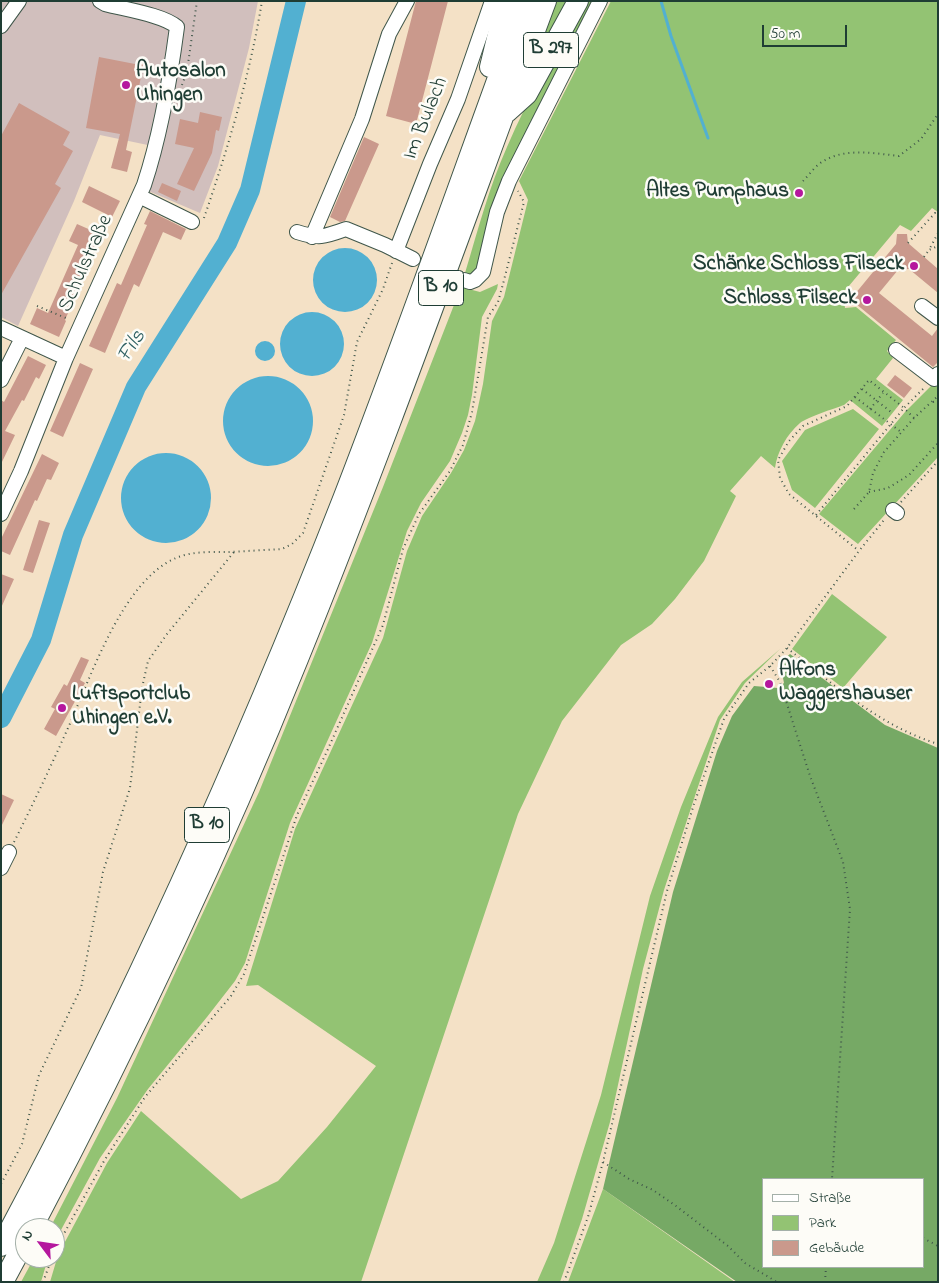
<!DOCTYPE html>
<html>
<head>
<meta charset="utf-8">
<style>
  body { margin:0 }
  #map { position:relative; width:939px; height:1283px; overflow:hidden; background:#f4e1c6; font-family:"Indie Flower",sans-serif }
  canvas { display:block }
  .frame { position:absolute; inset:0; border:2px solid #1f3d34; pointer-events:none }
  .legend { position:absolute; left:762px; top:1178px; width:162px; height:90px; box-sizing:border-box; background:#fdfcf7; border:1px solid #a4b0a9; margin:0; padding:6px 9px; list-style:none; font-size:15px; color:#1f3d34 }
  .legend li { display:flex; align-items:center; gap:10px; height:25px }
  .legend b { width:25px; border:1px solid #a4b0a9 }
  .north { position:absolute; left:15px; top:1218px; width:50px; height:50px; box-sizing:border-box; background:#fdfcf7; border:1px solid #a4b0a9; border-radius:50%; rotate:301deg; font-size:14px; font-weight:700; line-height:20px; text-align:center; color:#1f3d34 }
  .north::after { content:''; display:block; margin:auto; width:18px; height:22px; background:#b5179e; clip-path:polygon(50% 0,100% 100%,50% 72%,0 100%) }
  .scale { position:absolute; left:762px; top:25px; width:85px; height:22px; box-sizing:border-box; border:2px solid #1f3d34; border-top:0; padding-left:6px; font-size:15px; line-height:18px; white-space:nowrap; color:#1f3d34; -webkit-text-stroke:4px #fdfcf7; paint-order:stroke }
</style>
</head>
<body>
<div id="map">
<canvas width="939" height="1283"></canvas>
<div class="frame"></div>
<ul class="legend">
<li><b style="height:6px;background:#fff"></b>Straße</li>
<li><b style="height:14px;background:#93c373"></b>Park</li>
<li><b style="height:14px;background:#ca998c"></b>Gebäude</li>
</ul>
<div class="north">N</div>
<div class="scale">50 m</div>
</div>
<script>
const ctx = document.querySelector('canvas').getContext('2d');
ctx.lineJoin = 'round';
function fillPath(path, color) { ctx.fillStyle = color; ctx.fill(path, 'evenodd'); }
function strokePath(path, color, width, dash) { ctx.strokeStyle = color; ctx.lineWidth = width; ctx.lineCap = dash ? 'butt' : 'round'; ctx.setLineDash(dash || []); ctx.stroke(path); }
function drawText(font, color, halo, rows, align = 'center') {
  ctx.font = font + ' "Indie Flower",sans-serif'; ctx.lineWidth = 5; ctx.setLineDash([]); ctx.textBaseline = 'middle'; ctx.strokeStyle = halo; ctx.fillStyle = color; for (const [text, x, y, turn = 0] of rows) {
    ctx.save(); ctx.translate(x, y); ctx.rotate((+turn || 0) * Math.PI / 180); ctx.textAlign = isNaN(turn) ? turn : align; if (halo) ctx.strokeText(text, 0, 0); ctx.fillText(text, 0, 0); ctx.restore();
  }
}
fillPath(new Path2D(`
  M1,1H258L249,48L218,166L200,213L146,190L162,148L100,135L74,201L18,326L1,317Z`), '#d1bfbd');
fillPath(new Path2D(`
  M553,1H570L533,64Z
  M583,1H595L536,114L481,263L476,272L469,274L465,273C478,230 489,187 507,147C529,96 556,49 583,1Z
  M611,1H938V212L932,208L911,231L900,225L843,293L845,308L856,307L896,340L887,351L893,358L876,379L903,400L882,426L850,400L844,405C833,409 808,417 800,423C787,434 777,452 775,468L761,456L730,491L736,496L704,561L675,599L652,624L621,645L562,721L518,814L361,1282H50L58,1255L107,1163L141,1111L241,1199L278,1181L327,1127L376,1066L258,985L246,986L295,829L383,638L407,551L422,516L451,473L464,450L475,421L483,384L492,321L504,297L528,200L519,181Z
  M498,284L497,289L482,317L472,395L468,415L462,433L450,461L421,503L407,531L372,643L290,823L245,963L235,981L207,1017L148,1089L100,1158L55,1241V1228H50L117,1098L259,792L383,487L461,287L480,292Z
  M938,379V457L858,544L819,514L905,412Z
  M853,409L879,429L815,508L792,490L782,461L805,430Z
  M832,594L887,637L843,688L792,649Z
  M780,649L745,683L720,720L664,890L643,969L610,1122L582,1219L560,1282H537L554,1243L601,1095L650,896L681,807L718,717L742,682Z
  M603,1189L735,1282H568Z
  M34,1258H48L41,1282H21Z`), '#93c373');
fillPath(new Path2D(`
  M790,654L885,725L938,748V1282H737L603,1189L673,892L717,751L732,716L754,686L778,688L784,683L780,663ZM763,1179H923V1267H763Z`), '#76a965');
fillPath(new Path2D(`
  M313 280a32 32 0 1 1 64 0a32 32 0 1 1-64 0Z
  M280 344a32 32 0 1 1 64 0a32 32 0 1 1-64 0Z
  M255 351a10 10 0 1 1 20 0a10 10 0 1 1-20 0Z
  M223 421a45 45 0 1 1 90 0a45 45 0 1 1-90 0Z
  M121 498a45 45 0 1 1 90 0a45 45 0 1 1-90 0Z`), '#52b0d1');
strokePath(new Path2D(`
  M661,1L671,36L708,138`), '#52b0d1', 3);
strokePath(new Path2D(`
  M1,718L41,640L73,535L136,387L227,243L250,190L296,1`), '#52b0d1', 20);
fillPath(new Path2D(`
  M416,1H448L416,124L386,116Z
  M99,57L135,64L138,60L143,61L146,66L145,71L142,72L126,150L132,152L127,172L111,168L120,134L86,128Z
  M19,103L70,132L63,145L73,151L55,184L61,188L1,295V136Z
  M200,112L222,117L219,131L216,130L212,153L194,191L177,184L194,148L175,144L180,119L198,123Z
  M364,137L379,144L345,221L340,222L330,217Z
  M162,183L181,191L177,201L158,192Z
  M89,186L120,201L112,217L82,202Z
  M150,211L186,229L181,240L163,232L139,287L134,284L105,353L89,346L117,283L121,285L147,225L144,224Z
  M77,224L102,235L65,320L66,321L59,337L30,324L37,308L48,313L78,245L69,241Z
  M897,234H907L908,243L938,269V293L909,269L898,270L879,293L932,336L938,328V362L933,367L856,304L847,305L846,295L855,294L896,244Z
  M28,356L46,365L39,379L36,377L24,401L22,400L5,431L15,435L1,464V400L4,402Z
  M80,363L93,369L63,437L50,431Z
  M895,375L912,388L904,398L887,385Z
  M42,454L59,463L51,480L47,479L37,501L35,500L10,555L1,551V539Z
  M39,520L50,523L33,573L23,570Z
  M1,574L14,579L1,608Z
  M81,657L89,660L80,680L85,683L56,736L44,729L55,709L51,707L64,684L67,686Z
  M1,794L14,800L1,827Z`), '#ca998c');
const minor = new Path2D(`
  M1,26L19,1
  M139,196L192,222
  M297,232C319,239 324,237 346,229L385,245L413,259
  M312,237L362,119L389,34L407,1
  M396,251L430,164L458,99L492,1
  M464,280L470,282L475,280L483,272L497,212L509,181L600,1
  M922,306L938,318
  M1,328L66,358
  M896,350L934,379L938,374
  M1,380L22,338
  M893,510L897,513
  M1,514L21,471L66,358L144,185C161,134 170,80 177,27C164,15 123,9 105,4L100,1
  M1,868L9,852`);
const highway = new Path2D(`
  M490,67L506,1
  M507,112L527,94L578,1
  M32,1228C130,1043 220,853 298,659C386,442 464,221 546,1
  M1,1246C131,1005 243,754 343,499C407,334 465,167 526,1
  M3,1282L25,1241`);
strokePath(minor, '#3f564a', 16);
strokePath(highway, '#3f564a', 22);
strokePath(new Path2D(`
  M182,85L187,71L197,1
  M803,181C808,176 813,169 819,164C842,147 872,153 899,156L921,139L938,114
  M204,218C228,148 250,75 262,1
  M938,233L929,250L938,246
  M908,243L935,213L938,215
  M924,257L929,250
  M37,306L66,318
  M862,389L891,412
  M855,397L901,432
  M933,402L938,401
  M870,409L883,393
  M914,418L904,408L925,387
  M869,492L888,488L909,475L938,443
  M901,502L938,461
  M854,509L869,492L873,473L884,452L914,418L938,396
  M816,515L904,408L869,380L847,406L803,426L789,441L778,460L780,478L789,494L859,551
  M787,648C834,685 880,726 938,744
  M770,666L780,682L810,776L843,862L850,909L832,1179
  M14,842C33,804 51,766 68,728C91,677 122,581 176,558C192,551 212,552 229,552C247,551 265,550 282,549L292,544L303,533L344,415L357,342L383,289L392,263
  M603,1162L629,1179L653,1190L676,1206L728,1246L745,1263L777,1282
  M1,1184L22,1144L39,1075L81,988L103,872L130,788L142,688L148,661L167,634L234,552
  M923,1238L938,1246
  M55,1250L104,1161L145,1097L231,996L244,974L297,815L328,749L383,625L403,549L419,514L450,471L463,445L472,412L488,317L498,302L503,284L524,202L518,191
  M43,1282L52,1258
  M564,1282L588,1217L603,1162L667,891L694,804L724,719L749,683L770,666L787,648L859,551L884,520
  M825,1282L826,1267`), '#3f564a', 2, [1, 4]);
strokePath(minor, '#fff', 14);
strokePath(highway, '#fff', 20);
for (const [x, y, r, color] of [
  [126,85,5,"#b5179e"],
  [799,193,5,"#b5179e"],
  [914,266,5,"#b5179e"],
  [867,300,5,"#b5179e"],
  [769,684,5,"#b5179e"],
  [62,708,5,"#b5179e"]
]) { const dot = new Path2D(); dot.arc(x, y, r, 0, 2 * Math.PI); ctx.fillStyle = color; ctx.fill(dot); strokePath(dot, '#fdfcf7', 2); }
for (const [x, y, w] of [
  [551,50,55],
  [441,288,45],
  [207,825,45]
]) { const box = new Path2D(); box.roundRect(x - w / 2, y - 17.5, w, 35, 4); ctx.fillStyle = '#fdfcf7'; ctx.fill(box); strokePath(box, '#1f3d34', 1); }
drawText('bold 20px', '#1f3d34', null, [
  ["B 297",551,50],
  ["B 10",441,288],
  ["B 10",207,825]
]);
drawText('bold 21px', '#1f3d34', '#fdfcf7', [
  ["Autosalon",136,73],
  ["Uhingen",136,97],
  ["Altes Pumphaus",789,193,"right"],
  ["Schänke Schloss Filseck",904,266,"right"],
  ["Schloss Filseck",857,300,"right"],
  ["Alfons",779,672],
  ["Waggershauser",779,696],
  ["Luftsportclub",72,696],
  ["Uhingen e.V.",72,720]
], 'left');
drawText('21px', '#1f3d34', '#fdfcf7', [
  ["Im Bulach",427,119,-68],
  ["Schulstraße",87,264,-66]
]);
drawText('italic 22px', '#2e6063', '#fdfcf7', [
  ["Fils",133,347,-57]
]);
</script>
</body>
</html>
